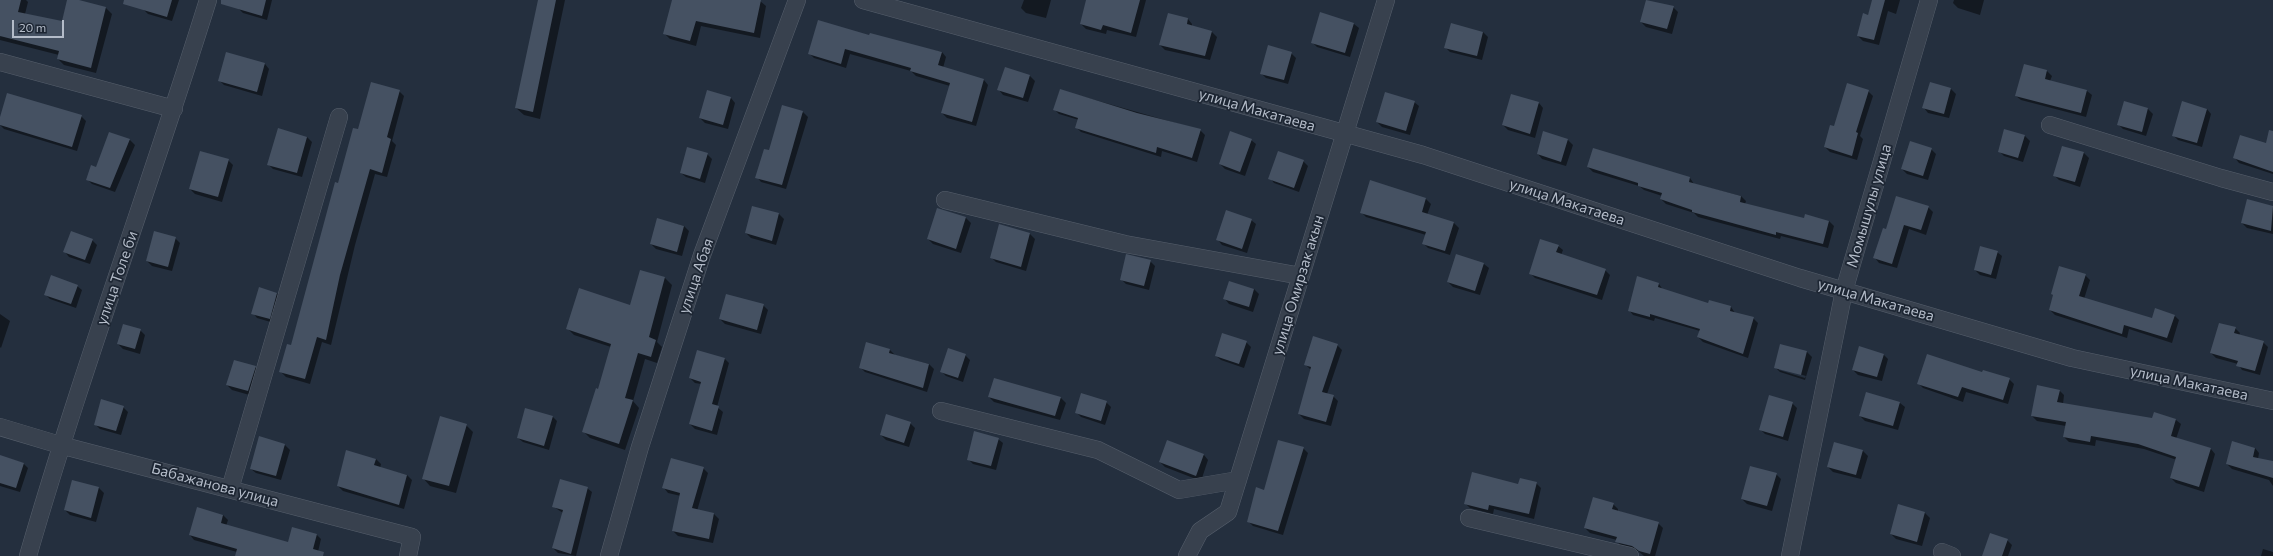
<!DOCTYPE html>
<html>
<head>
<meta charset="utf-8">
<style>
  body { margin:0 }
  #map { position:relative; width:2273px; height:556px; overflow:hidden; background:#242f3e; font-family:Commissioner,sans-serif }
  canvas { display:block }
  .scale { position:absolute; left:12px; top:20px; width:52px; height:18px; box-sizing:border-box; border:2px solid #b4bcc9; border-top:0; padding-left:5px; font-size:12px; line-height:14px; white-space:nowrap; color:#b4bcc9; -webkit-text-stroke:3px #1d2633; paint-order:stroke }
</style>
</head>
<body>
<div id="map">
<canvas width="2273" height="556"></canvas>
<div class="scale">20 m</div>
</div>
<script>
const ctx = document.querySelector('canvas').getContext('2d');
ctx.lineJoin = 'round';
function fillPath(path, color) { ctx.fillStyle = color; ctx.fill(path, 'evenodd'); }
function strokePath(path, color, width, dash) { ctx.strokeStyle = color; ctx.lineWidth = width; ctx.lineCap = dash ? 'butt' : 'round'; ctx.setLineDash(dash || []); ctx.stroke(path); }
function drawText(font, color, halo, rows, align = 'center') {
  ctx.font = font + ' Commissioner,sans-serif'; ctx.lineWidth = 3.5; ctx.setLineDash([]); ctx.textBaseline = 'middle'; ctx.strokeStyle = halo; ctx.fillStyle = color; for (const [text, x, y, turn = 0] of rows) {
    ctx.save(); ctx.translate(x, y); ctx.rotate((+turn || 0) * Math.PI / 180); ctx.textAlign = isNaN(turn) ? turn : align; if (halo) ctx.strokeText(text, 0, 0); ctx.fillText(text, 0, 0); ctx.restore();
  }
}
fillPath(new Path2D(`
  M2,0H26L28,2L25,14L62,22L68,0L106,8L112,14L96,73L64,65L58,59L59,55L0,40Z
  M146,0H179L172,21L148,14L143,9Z
  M241,0H272L267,20L243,13L238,8Z
  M539,0H565L540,119L524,115L516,108Z
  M673,0L760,1L766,6L760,38L701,26L696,46L670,39L664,33Z
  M1024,0H1051L1046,18L1026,13L1021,8Z
  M1087,0H1146L1136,37L1107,30L1106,34L1086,29L1081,24Z
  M1873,0H1900L1896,14L1888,11L1879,45L1863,41L1858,36L1868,16Z
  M1954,0H1984L1980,15L1958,8L1953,3Z
  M1673,7L1678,12L1672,34L1646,27L1641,22Z
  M1321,14L1354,24L1359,28L1350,57L1317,47L1312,42Z
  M1188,19L1192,24V27L1212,32L1217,37L1210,60L1165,50L1160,45Z
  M1483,32L1488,37L1482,60L1450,52L1445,47Z
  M870,36L942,52L946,57L943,68L984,80L988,85L976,126L947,118L942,113L950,86L916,76L911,71L850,54L846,68L814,58L809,53Z
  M1291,53L1296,58L1288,84L1266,78L1261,73Z
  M265,64L269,69L262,96L224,85L219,80Z
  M1005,68L1030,76L1035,81L1028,102L1003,95L999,90Z
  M2047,71L2052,76L2050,81L2087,91L2092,95L2086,117L2021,100L2016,96Z
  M1930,83L1951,89L1956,94L1949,118L1928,113L1924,108Z
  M1060,90L1200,130L1205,135L1197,162L1162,151L1161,157L1081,132L1076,127L1079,120L1059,114L1054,109Z
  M399,91L404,96L392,141L396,145L387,177L375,174L355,245L331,345L322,342L310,384L286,377L280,371L292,346L339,184L359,131Z
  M1868,91L1873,96L1860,136L1863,139L1857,160L1830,152L1825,147L1835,127Z
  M731,98L735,103L728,129L705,123L700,118Z
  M1414,102L1419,106L1410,135L1382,127L1377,122Z
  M1539,103L1543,108L1535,138L1508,130L1503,125Z
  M2125,103L2148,109L2153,114L2146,136L2123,129L2118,124Z
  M2207,109L2211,114L2202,147L2178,140L2173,135Z
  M803,112L808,117L786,189L761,182L757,177L770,151Z
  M81,116L86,121L77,151L4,129L0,125V120Z
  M2005,130L2025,136L2030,141L2023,162L2004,156L1999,151Z
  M110,133L130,140L135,145L115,192L92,184L87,179L97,168Z
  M1544,133L1568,140L1573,145L1566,166L1542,159L1538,154Z
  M307,137L312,142L302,177L273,169L268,164Z
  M1251,140L1256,144L1245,176L1225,169L1220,164Z
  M2273,146V174L2239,163L2235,158Z
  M2063,147L2084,153L2089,158L2080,187L2059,180L2054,175Z
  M1931,149L1936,154L1928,180L1907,174L1902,169Z
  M1594,150L1690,178L1694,184L1741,196L1746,201L1745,204L1805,220L1829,221L1834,226L1828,248L1781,236L1780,239L1698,217L1694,213L1666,204L1661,199L1662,196L1644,190L1639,186L1593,172L1588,167Z
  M707,154L712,159L705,183L686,177L681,173Z
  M228,160L233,165L222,202L195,194L190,189Z
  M1303,161L1308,166L1299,192L1274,183L1270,178Z
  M1371,181L1426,199L1431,204L1427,215L1454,223L1459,228L1450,255L1428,248L1423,243L1426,235L1366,217L1362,213Z
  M2248,200L2273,207V234L2247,228L2242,223Z
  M753,207L779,214L784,219L776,245L751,238L746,233Z
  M1928,207L1933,212L1926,235L1909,229L1897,268L1879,263L1875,258L1886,230Z
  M938,209L966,218L971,223L961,253L933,244L928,239Z
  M658,219L684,226L689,231L682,256L656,249L651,244Z
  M1251,220L1256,224L1247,253L1222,245L1218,240Z
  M1000,225L1030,234L1035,239L1026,271L996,262L991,257Z
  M175,238L180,243L172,271L152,266L147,261Z
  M92,240L97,245L90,264L69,257L65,252Z
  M1558,246L1563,250L1561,255L1605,270L1610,275L1602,300L1535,278L1530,273Z
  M1997,252L2002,256L1996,279L1980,275L1975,270Z
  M1150,261L1155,266L1149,290L1126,284L1121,279Z
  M1484,264L1489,268L1480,295L1453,287L1448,282Z
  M641,271L665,278L672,285L657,342L662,347L657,363L645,359L633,401L639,408L625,450L590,438L583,431L599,390L611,347L574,335L567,328L631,306Z
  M2085,275L2090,280L2084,299L2153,319L2174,315L2179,320L2172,343L2129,329L2127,338L2055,315L2050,310L2054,296L2052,294Z
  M1659,284L1663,290L1708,304L1709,301L1731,307L1735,313L1753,318L1758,323L1748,358L1703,342L1698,337L1700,331L1655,318L1654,321L1633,315L1629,310Z
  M77,286L82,290L76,308L50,299L45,294Z
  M1254,289L1259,294L1253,312L1229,304L1225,299Z
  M277,293L281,298L274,323L257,318L253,313Z
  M763,305L768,310L761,334L725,324L720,319Z
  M0,314L10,321L1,348L0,347Z
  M2235,328L2240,333L2239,336L2263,342L2268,347L2260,375L2242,370L2238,364L2216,358L2211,353Z
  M140,330L145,335L140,354L123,349L118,344Z
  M1246,342L1251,347L1244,368L1221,360L1216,356Z
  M1337,345L1342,350L1327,394L1333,396L1338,401L1331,426L1304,419L1299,414L1311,370L1305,364Z
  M1781,345L1807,352L1812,357L1805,380L1780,372L1775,367ZM1779,368L1806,376L1805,378L1779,370Z
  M890,350L895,355L929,364L934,369L927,392L865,372L860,367Z
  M1883,354L1888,359L1882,381L1858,375L1853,370Z
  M965,355L970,360L963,382L946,376L941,371Z
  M724,358L729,363L717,407L723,412L717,435L695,429L690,424L701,384L695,383L690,378Z
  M255,367L260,372L253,396L232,390L227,385Z
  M1983,374L2009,379L2014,384L2008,404L1966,392L1963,402L1923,388L1919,384Z
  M995,379L1061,398L1066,403L1060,420L994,402L989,397Z
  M2059,390L2064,395L2063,404L2153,419L2176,420L2181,424L2176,439L2211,449L2215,454L2204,492L2176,483L2171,478L2177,460L2144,449L2096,440L2095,446L2069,442L2064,437L2066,426L2037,421L2032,416Z
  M1106,402L1111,407L1105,425L1081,417L1077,413Z
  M1792,403L1797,408L1788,441L1765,434L1760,429Z
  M1900,403L1905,407L1898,430L1865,421L1860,416Z
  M123,407L128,412L121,435L100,429L95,424Z
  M552,416L557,421L549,450L523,442L518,438Z
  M910,423L915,428L909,447L886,440L881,435Z
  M466,425L473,432L456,493L430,486L423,478Z
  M998,439L1003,443L996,470L973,464L968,459Z
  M1835,444L1863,451L1868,456L1861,479L1833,472L1828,467Z
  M285,445L290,450L281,480L256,473L251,469Z
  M1303,448L1308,453L1283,535L1253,526L1248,521L1265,491Z
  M2255,448L2259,453L2258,459L2273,462V486L2269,480L2232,469L2227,464Z
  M1204,455L1208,460L1201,481L1165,467L1160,462Z
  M0,456L23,463L28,468L20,492L0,486Z
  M376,459L381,464L380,468L407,475L412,480L404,509L343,491L338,486Z
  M703,468L708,473L697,511L714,514L719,519L713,543L678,536L673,531L681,496L668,493L664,488Z
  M1776,474L1781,479L1772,511L1747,504L1742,499Z
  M73,481L99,488L104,493L96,522L70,515L65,510Z
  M1536,483L1541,488L1534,519L1494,509L1493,514L1470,508L1465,503L1519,485Z
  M587,488L592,492L576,556L558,553L553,548L563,513L554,507Z
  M1613,504L1618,509V511L1658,523L1663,528L1655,556H1644L1638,551L1621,547L1617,540L1590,533L1585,528Z
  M1899,505L1925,513L1930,518L1922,546L1896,539L1891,534Z
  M223,515L228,520L226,526L289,543L316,534L321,539L317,556H236L237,552L194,540L190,535Z
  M2007,540L2012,545L2008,556H1983Z
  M2263,549L2273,552V556H2261Z`), '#0007');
fillPath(new Path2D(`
  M0,0H21L18,12L62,21L67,0H79L106,7L91,68L57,59L59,51L0,36Z
  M124,0H172L167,17L123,4Z
  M221,0H266L262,16L221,4Z
  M538,0H556L533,112L515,108Z
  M672,0H761L754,33L696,21L690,41L663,34Z
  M1086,0H1140L1131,33L1103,25L1101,30L1080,24Z
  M1646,0L1674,6L1667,29L1640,22Z
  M1872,0H1885L1874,40L1857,36L1863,13L1868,15Z
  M1320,12L1354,23L1345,53L1311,43Z
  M1168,13L1188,18L1187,24L1212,31L1205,56L1159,45Z
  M818,20L869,35L870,33L942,52L938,65L984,79L972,122L941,113L950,83L910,71L911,68L845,49L841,64L808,54Z
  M1451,23L1483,32L1477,56L1444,48Z
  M1268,45L1292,52L1284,80L1260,74Z
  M226,52L265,63L257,92L218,81Z
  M2024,64L2047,70L2045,79L2087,90L2081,113L2015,96Z
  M1005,67L1030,75L1023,98L997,90Z
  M371,82L400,90L387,137L391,139L382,173L370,169L340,275L326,340L317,337L305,379L279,372L287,344L291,345L335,182L338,183L353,128L358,129Z
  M1930,82L1951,88L1944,114L1922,108Z
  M1847,83L1869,90L1856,132L1858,133L1852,156L1824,147L1830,125L1834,126Z
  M1060,89L1137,113L1201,129L1192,158L1157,147L1156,153L1075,128L1078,118L1053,110Z
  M707,90L731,97L723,125L699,118Z
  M1385,92L1415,101L1406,131L1376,122Z
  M7,93L82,115L72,147L0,125V117Z
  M1511,94L1539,102L1530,134L1502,125Z
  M2124,101L2148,108L2142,132L2117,125Z
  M2182,101L2207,109L2197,143L2172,136Z
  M782,105L803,111L782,185L755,178L764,149L769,150Z
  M278,128L307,137L297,173L267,165Z
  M2004,129L2025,135L2018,158L1998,152Z
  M2269,130L2273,131V172L2233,158L2240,135L2266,143Z
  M1230,131L1252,139L1240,172L1219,164Z
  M1543,131L1568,139L1561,162L1537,154Z
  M109,132L130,139L110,188L86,180L91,165L96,167Z
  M1910,141L1932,148L1923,176L1901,169Z
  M2062,146L2084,152L2075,182L2053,176Z
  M687,147L708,153L700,179L680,173Z
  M1593,148L1690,177L1689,182L1741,196L1740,202L1804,218L1805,214L1829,221L1823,244L1776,232V235L1692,212V210L1660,199L1662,193L1638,186V183L1587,167Z
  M200,151L229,159L218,197L189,189Z
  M1278,151L1304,160L1294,188L1268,179Z
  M1370,180L1426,198L1422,212L1454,222L1445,251L1422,244L1426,232L1360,213Z
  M1896,196L1929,206L1921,230L1904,225L1892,264L1873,258L1883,228L1886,229Z
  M2247,199L2273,206L2271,231L2241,223Z
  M752,206L779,213L772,241L745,233Z
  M937,208L966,217L956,249L927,239Z
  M1226,210L1252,219L1242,249L1216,240Z
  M657,218L684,226L677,252L650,244Z
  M999,224L1030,233L1021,267L990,258Z
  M71,231L93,239L85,260L63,252Z
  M154,231L176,237L168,267L146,261Z
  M1540,239L1559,245L1556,252L1606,269L1597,295L1529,274Z
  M1980,246L1998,251L1991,275L1974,270Z
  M1126,254L1151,260L1144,286L1120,280Z
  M1456,254L1484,263L1475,291L1447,282Z
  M2059,266L2086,274L2079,296L2152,318L2155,308L2175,315L2167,338L2124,325L2122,334L2049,310L2053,295L2051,294Z
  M640,270L665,277L649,337L656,340L651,357L638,353L625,398L633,400L619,444L582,432L596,388L598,389L611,344L566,329L579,288L630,305Z
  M51,275L78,285L71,304L44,295Z
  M1637,276L1659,283L1658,287L1708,303L1709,300L1731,306L1730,311L1754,317L1743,354L1697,337L1700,329L1650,314V317L1628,311Z
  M1229,281L1254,289L1249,307L1223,299Z
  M259,287L277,293L270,319L251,314Z
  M726,294L764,304L757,330L719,319Z
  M2219,323L2236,327L2234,333L2264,341L2255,371L2236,366L2238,361L2210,353Z
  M123,324L141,329L135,349L117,344Z
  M1222,333L1247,341L1239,364L1215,356Z
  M1313,336L1338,344L1322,392L1334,395L1326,422L1298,414L1311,367L1304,365Z
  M866,342L890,349L889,353L929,364L923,388L859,368Z
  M1780,344L1807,351L1801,375L1774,368Z
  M1859,346L1884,354L1877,377L1852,370Z
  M948,348L966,354L958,378L940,372Z
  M697,350L725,358L712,404L719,406L712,431L689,424L701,382L689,378Z
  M1927,354L1982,372L1983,370L2010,378L2003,400L1962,387L1958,397L1917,384Z
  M234,360L256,366L248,391L226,385Z
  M994,378L1061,397L1055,416L988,397Z
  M2037,385L2060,390L2057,402L2152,418L2154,412L2176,419L2171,436L2211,448L2199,487L2170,478L2176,457L2138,444L2091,436L2090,442L2063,437L2066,422L2031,416Z
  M1866,392L1900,402L1893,426L1859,416Z
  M1081,393L1107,401L1101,421L1075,413Z
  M1769,395L1793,402L1783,437L1759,430Z
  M101,399L124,406L116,431L94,425Z
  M525,408L553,416L544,446L517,438Z
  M886,414L911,422L904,443L880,435Z
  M440,416L467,424L449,486L422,479Z
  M974,431L999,438L991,466L967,460Z
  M259,436L285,444L276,476L250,469Z
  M1167,440L1204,454L1196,476L1159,462Z
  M1278,440L1304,447L1278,531L1247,522L1256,487L1264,490Z
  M2232,441L2255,448L2253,457L2273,461V478L2226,464Z
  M1834,442L1863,450L1856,475L1827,467Z
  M346,450L376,459L374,465L407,475L399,505L337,486Z
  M0,455L24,463L16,488L0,483Z
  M671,458L704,467L692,508L714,513L709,539L672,531L680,493L662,488Z
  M1750,466L1777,473L1767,506L1741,499Z
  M1472,472L1518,484L1520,478L1537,482L1529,514L1489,505L1488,510L1464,504Z
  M560,479L588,487L571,554L552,548L563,510L552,507Z
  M72,480L99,487L91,518L64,510Z
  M1593,497L1614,503L1612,509L1659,522L1650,554L1639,551L1632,546L1615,542L1617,537L1584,528Z
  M1898,504L1925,512L1917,542L1890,534Z
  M197,507L223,515L221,523L288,542L292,527L317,534L313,549L324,552L323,556H235L237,549L189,535Z
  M1990,533L2008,539L2002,556H1982Z`), '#455162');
const minor = new Path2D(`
  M863,0L1423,155L1800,278L2072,358L2273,401
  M0,62L174,109
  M2050,125L2221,178L2273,192
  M945,200L1125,244L1301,276
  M941,411L1098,450L1179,490L1238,480
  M0,427L60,445L412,537L408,556
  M230,489L339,117
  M1469,518L1630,556
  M1942,552L1952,556
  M28,556C82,369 150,186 208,0
  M609,556L640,447L702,255L797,0
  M1187,556L1200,531L1228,512L1386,0
  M1790,556L1844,291L1929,0`);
strokePath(minor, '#565f6c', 18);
strokePath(minor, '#38414e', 17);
drawText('15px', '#b4bcc9', '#1d2633', [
  ["улица Макатаева",1257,110,16],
  ["улица Макатаева",1567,202,18],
  ["Момышулы улица",1869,206,-74],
  ["улица Абая",696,276,-71],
  ["улица Толе би",117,278,-71],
  ["улица Омирзак акын",1298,285,-73],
  ["улица Макатаева",1876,300,16],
  ["улица Макатаева",2189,383,12],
  ["Бабажанова улица",215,485,15]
]);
</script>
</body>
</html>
